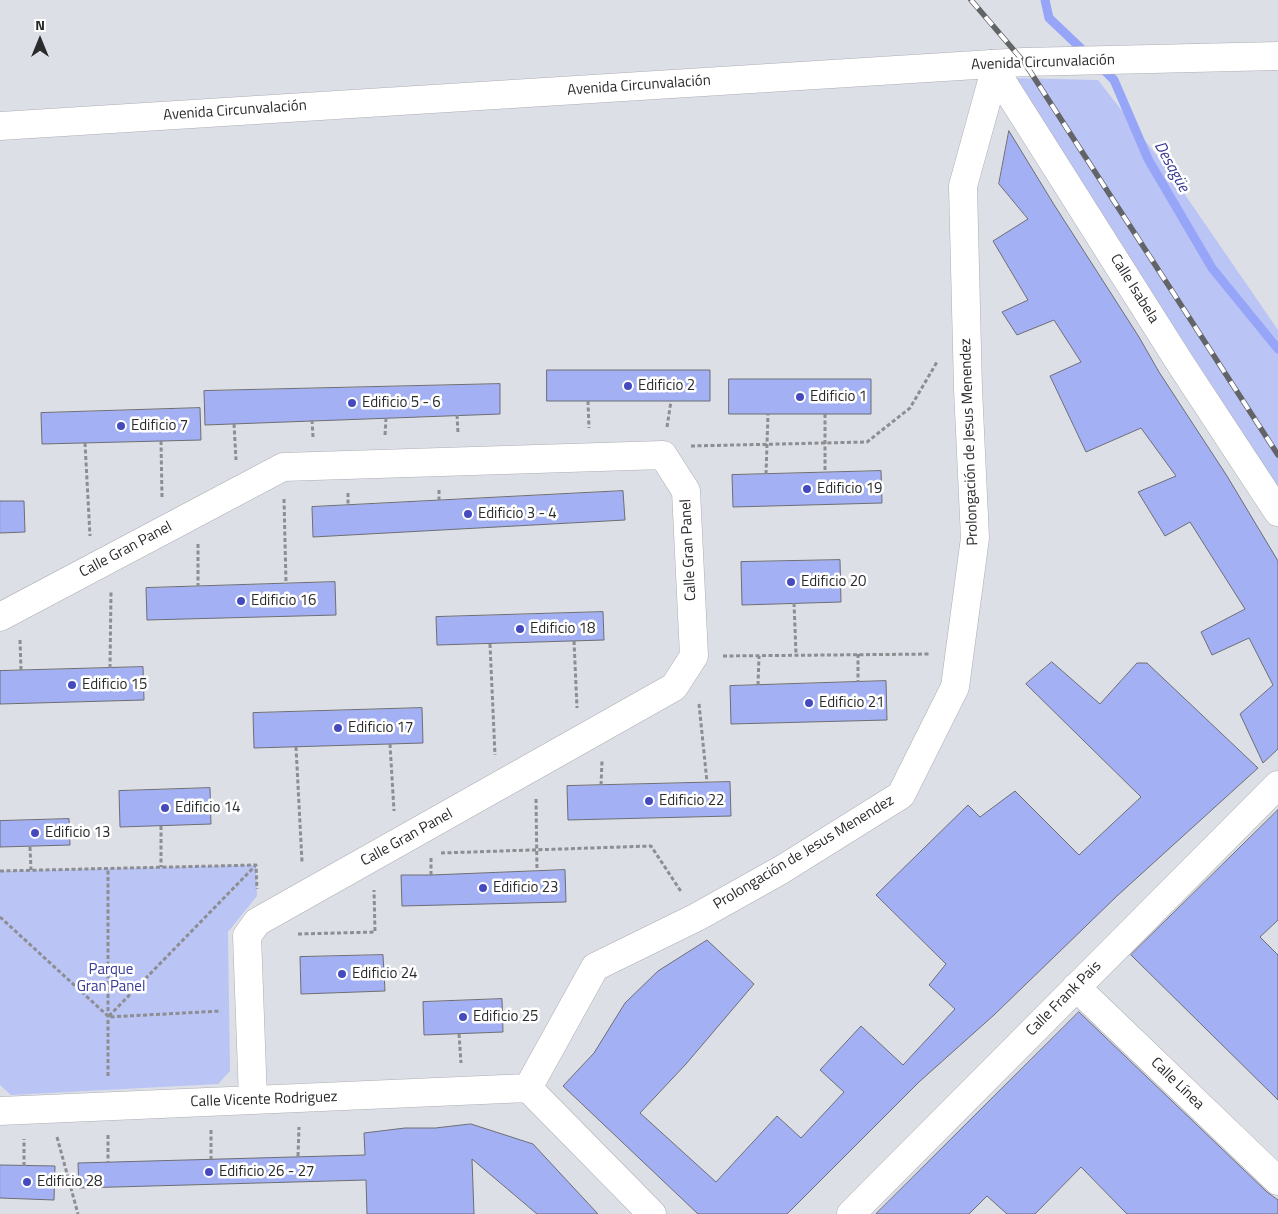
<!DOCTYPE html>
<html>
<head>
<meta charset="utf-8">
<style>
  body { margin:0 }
  #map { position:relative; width:1278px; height:1214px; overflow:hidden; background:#dddfe6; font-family:"Titillium Web",sans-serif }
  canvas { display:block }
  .north { position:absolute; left:15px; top:15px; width:50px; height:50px; -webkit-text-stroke:4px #fff; paint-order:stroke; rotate:0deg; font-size:14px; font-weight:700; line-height:20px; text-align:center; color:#2a2b2d }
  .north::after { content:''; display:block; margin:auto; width:18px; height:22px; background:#2a2b2d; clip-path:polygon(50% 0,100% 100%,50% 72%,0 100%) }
</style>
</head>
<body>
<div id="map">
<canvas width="1278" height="1214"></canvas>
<div class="north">N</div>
</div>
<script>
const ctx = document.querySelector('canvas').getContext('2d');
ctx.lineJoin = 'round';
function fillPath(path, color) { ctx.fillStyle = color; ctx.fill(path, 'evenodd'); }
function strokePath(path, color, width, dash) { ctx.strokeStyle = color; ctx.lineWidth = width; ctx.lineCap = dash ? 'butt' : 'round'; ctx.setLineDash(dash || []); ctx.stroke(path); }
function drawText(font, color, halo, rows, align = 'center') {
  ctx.font = font + ' "Titillium Web",sans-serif'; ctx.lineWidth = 5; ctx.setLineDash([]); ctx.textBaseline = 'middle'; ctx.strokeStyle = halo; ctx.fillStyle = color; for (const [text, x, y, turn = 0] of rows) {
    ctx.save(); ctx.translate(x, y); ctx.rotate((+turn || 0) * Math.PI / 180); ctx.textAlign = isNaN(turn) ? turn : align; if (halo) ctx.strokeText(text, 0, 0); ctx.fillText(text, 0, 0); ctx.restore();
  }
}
fillPath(new Path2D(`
  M1012,78L1098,80L1168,170L1278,330V487Z
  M256,865L257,896L228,932L230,1071L218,1084L11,1095L0,1085V871Z`), '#bac4f5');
strokePath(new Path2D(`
  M1045,0L1049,18L1088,55
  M1100,66L1114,80L1148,159L1212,268L1278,349`), '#97a5f9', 9);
const building = new Path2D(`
  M1009,131L1053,203L1139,337L1159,372L1227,476L1278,561V749L1263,763L1240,714L1273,685L1249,638L1212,655L1201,632L1245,609L1190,522L1165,536L1138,492L1176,476L1141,428L1086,452L1050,376L1081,362L1054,320L1017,335L1002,312L1028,300L993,241L1028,219L999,184Z
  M547,370H710V401H547Z
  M729,379H871V414H729Z
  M500,384V414L205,425L204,391Z
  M200,408L201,440L42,444L41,413Z
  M881,471L882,503L733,507L732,475Z
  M623,491L625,520L313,537L312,507Z
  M0,501H24L25,532L0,533Z
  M840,560L841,602L742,605L741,562Z
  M335,582L336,615L147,620L146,588Z
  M603,612L604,640L437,645L436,617Z
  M1052,662L1100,704L1137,663H1147L1258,768L1117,896L994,1015L919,1082L787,1214H698L563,1086L594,1053L625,1003L658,971L707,940L754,984L686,1064L640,1113L716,1182L777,1116L801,1138L844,1092L820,1070L861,1026L903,1065L955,1009L929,985L946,964L876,895L968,805L980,817L1015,791L1079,855L1141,797L1026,684Z
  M143,667L144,700L0,704V671Z
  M886,681L887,720L731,724L730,686Z
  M422,708L423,743L254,748L253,713Z
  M730,782L731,816L568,820L567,786Z
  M210,788L211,824L120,827L119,791Z
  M1278,810V920L1260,937L1278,955V1100L1131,955Z
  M69,819L70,845L0,847V821Z
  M565,870L566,902L402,906L401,875H431Z
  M383,955L385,991L301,994L300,957Z
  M502,999L503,1032L424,1035L423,1002Z
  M1079,1012L1267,1192L1278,1200V1214H1127L1081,1167L1035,1214H1007L987,1196L969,1214H876Z
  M471,1124L533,1144L598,1214H537L472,1159L474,1214H367L366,1180L79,1188L78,1163L365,1155L364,1133L405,1128H435Z
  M0,1165L55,1166L54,1200L0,1198Z`);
fillPath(building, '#a3b0f3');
strokePath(building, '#6d6e74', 1);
const street = new Path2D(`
  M991,64L1180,363L1278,512
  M0,617L283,467L663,455L686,491L694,656L674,687L257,922L247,936L253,1099
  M1076,987L1278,1181
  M528,1088L595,967L697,917L781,870L901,795L955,687L975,538L968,389L963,186L995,70
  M528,1088L652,1214
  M0,1111L528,1088
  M851,1214L1278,785`);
const highway = new Path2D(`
  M0,126L1024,62L1278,56`);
strokePath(street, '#acadb4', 29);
strokePath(highway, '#acadb4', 29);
strokePath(new Path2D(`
  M588,401L589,428
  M825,414V472
  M457,415L458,433
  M312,420L313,437
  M234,424L236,460
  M667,427L671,401
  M385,435L386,418
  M161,441L162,498
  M85,443L90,536
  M691,446L867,442L910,408L937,362
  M766,474L768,414
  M439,490V500
  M348,493V505
  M284,499L286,583
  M198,544V586
  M794,603L796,654
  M20,640L21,670
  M574,641L577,708
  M490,644L495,755
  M858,654V682
  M723,656L931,654
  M110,668L111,592
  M758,685L759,656
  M699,704L707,782
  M390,744L394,811
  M296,747L302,862
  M601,785L602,761
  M536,799L537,871
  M161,826V867
  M30,847L31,870
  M441,853L651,846L682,893
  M431,858V875
  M0,871L256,865L257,889
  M0,917L109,1017L221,1011
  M298,934L375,932L374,890
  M109,1016L256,865
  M459,1034L461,1063
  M108,1076V868
  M211,1130V1159
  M108,1135V1162
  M57,1137L78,1214
  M298,1156L299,1127
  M24,1166V1139`), '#8c8e92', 3, [4, 2.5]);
strokePath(street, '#fff', 28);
strokePath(highway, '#fff', 28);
const rail = new Path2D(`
  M971,0L1024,62L1278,455`);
strokePath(rail, '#626467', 5.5);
strokePath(rail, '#fff', 4, [11]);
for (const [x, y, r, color] of [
  [628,386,5,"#464abf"],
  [800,397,5,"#464abf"],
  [352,403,5,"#464abf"],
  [121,426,5,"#464abf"],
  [807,489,5,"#464abf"],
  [468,514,5,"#464abf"],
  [791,582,5,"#464abf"],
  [241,601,5,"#464abf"],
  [520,629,5,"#464abf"],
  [72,685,5,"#464abf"],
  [809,703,5,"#464abf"],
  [338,728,5,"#464abf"],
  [649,801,5,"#464abf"],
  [165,808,5,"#464abf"],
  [35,833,5,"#464abf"],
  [483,888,5,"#464abf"],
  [342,974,5,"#464abf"],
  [463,1017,5,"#464abf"],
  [209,1172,5,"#464abf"],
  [27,1182,5,"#464abf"]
]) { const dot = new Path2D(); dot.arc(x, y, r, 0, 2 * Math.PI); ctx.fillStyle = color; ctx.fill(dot); strokePath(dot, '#fff', 2); }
drawText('15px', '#2a2b2d', '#fff', [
  ["Avenida Circunvalación",1043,63,-2],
  ["Avenida Circunvalación",639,86,-4],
  ["Avenida Circunvalación",235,111,-4],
  ["Calle Isabela",1134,289,58],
  ["Prolongación de Jesus Menendez",970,442,-92],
  ["Calle Gran Panel",126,550,-28],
  ["Calle Gran Panel",689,550,-93],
  ["Calle Gran Panel",407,838,-29],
  ["Prolongación de Jesus Menendez",804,853,-31],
  ["Calle Frank Pais",1064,999,-45],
  ["Calle Línea",1177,1084,44],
  ["Calle Vicente Rodriguez",264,1100,-2]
]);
drawText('15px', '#2a2b2d', '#fff', [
  ["Edificio 2",638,386],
  ["Edificio 1",810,397],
  ["Edificio 5 - 6",362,403],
  ["Edificio 7",131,426],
  ["Edificio 19",817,489],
  ["Edificio 3 - 4",478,514],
  ["Edificio 20",801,582],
  ["Edificio 16",251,601],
  ["Edificio 18",530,629],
  ["Edificio 15",82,685],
  ["Edificio 21",819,703],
  ["Edificio 17",348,728],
  ["Edificio 22",659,801],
  ["Edificio 14",175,808],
  ["Edificio 13",45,833],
  ["Edificio 23",493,888],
  ["Edificio 24",352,974],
  ["Edificio 25",473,1017],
  ["Edificio 26 - 27",219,1172],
  ["Edificio 28",37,1182]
], 'left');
drawText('15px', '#393c9b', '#fff', [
  ["Parque",111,970],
  ["Gran Panel",111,987]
]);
drawText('italic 16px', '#333593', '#fff', [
  ["Desagüe",1171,167,61]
]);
</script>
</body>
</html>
